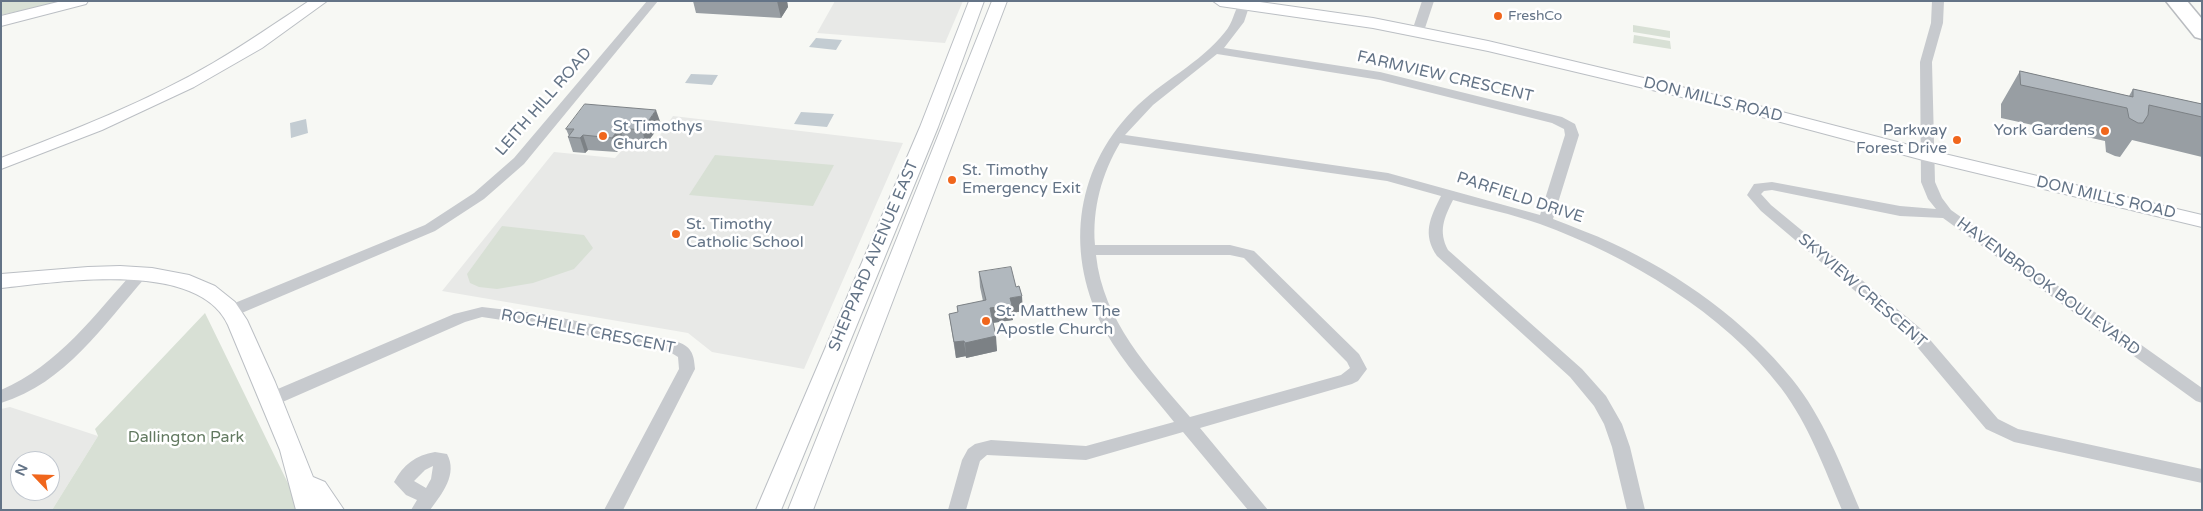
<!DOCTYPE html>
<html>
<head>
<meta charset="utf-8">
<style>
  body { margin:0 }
  #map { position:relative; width:2203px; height:511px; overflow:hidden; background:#f7f8f4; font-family:"Varela Round",sans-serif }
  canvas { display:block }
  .frame { position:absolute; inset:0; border:2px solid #647487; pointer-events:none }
  .north { position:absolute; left:10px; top:451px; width:50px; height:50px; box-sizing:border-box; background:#fff; border:1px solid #c1c7cf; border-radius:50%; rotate:294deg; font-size:14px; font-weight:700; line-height:20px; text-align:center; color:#647487 }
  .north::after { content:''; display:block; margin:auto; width:18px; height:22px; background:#f0661c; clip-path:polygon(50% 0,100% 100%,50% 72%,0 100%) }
</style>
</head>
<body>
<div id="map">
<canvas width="2203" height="511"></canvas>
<div class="frame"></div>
<div class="north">N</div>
</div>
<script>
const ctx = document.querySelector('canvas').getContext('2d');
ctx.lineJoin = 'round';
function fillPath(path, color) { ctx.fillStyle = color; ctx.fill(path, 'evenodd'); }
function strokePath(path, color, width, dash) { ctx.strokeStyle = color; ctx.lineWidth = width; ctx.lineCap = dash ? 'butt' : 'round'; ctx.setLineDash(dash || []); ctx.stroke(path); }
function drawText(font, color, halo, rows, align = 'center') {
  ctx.font = font + ' "Varela Round",sans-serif'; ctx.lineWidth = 5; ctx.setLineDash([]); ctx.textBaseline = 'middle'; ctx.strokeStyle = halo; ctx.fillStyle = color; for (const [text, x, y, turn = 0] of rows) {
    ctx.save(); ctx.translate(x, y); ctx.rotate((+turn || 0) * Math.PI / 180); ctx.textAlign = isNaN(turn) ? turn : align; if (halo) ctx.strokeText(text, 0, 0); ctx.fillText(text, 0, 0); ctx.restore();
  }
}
fillPath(new Path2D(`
  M835,1H963L945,43L817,33Z
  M673,116L903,143L804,369L712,352L688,333L442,291L554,152L615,158L624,148L650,150Z
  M10,407L98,436L52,510H1V409ZM20,461H50V491H20Z`), '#e8e9e7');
fillPath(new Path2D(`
  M1,1H64L1,15Z
  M1633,25L1670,31V38L1633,32Z
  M1634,35L1670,41L1671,49L1633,43Z
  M715,155L834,165L813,206L689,195Z
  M502,226L584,235L593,248L574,269L533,283L497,289L479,287L470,283L467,274Z
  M205,313L301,510H52L98,436L95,429Z`), '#d8e0d5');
fillPath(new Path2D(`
  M816,38L842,40L836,50L809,47Z
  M691,74L718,75L712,85L685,83Z
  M801,112L834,114L827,127L794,124Z
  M306,119L308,133L291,138L290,123Z`), '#c3ccd2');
const secondary = new Path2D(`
  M62,1H88L86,4L1,26V16Z
  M309,1H327L262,48L194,87L102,130L1,169V158C74,130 146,102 213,63C246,44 277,22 309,1Z
  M969,1H984L938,127L781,510H756L920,127Z
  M992,1H1007L813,510H788Z
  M1213,1H1253L1373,18L1488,41L1732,99L1932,151L2202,215V227L1923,160L1728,108L1488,51L1373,28L1220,6Z
  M120,266L152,268L189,275L215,286L235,302L247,320L275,382L313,477L325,482L344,510H296L280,450L228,325C198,259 59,282 1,288V274L88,267Z`);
const highway = new Path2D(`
  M2166,1H2187L2202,19V39L2195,37Z`);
strokePath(secondary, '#bbbfc4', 2);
strokePath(highway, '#b9bcc0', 3);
fillPath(new Path2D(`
  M647,1H658L524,164L484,199L435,231L237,315L231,316L225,315L223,311L225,307L425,225L474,193L514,158Z
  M1422,1H1434L1424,31L1418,35L1412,31Z
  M1932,1H1944L1943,23L1932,62L1935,182L1942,198L1951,210L2202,388V403L2196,401L1943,218L1900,216L1772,190L1764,191L1761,194L1771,205L1920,328L1998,419L2018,429L2202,469V483L2014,442L1986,429L1908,336L1761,211L1747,195L1754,184L1772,182L1900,206L1936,209L1928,199L1921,182L1920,62L1931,23Z
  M1240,2L1247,1L1250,4L1244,22L1224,48L1380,72L1562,117L1575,124L1579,135L1553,219C1573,227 1593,234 1612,243C1680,274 1746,322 1792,379C1823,417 1841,465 1860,510H1842C1824,468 1809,425 1781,388C1724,313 1628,256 1540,224C1512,214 1482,208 1453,200C1444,218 1438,231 1448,250L1582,369L1606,396L1622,424L1630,447L1645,510H1627L1612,447L1604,424L1594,406L1570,377L1437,256C1422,234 1430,218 1441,196L1387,181L1120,143C1102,173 1092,209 1095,245H1230L1254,251L1359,354L1367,369L1358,381L1352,384L1200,428L1268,510H1248L1183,432L1086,460L987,455L980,461L966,510H948L962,460L968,449L975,444L991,440L1086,446L1174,422C1150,392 1124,364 1105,331C1065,256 1073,172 1133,110C1161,81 1200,64 1225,32C1233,23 1234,11 1240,2ZM1217,54L1380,80L1552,123L1564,129L1565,135L1540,215L1388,173L1125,135L1153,105ZM1096,255H1230L1244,258L1347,362L1350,368L1341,375L1190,417C1149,369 1103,321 1096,255Z
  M141,268L146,269L149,273L146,277C103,325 66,383 1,403V390C59,365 94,315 136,269Z
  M482,307L542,314L675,341C691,346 694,353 695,369L623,510H604L679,369L678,357L670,352L542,326L482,317L465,322L278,404L272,405L266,404L263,399L266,394L454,314Z
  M435,452L447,454C458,474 442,494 430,510H411L417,500L406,495L394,482C403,465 416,455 435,452ZM433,466L431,479L426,488L414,481L425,470Z`), '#c7cace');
fillPath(secondary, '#fff');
fillPath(highway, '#fff');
fillPath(new Path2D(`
  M693,1H787L788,7L781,18L696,13Z
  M2020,71L2129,96L2133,89L2202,104V157L2132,140L2120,157L2115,156L2106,152L2105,141L2001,118V104Z
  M661,124L646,144L624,143L617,152L588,150L585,153L573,152L568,137L569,136L566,129Z
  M979,272L1023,311L1012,313L1013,320L993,323L997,351L966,358V356L956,358L949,314L958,313L957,306L983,301L980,287Z`), '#989ea3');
fillPath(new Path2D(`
  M777,1H787L788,7L781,18Z
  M656,110L661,124L646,144L642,130Z
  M620,128L624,143L617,152L612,138Z
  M583,135L588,150L585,153L580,138Z
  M1022,296L1023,311L1012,313L1013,320L991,323L990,308L1010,298Z
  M996,336L997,351L966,358L965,343Z
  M964,341L966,356L956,358L954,342Z`), '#7c8185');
const building = new Path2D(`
  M2020,71L2133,97V89L2202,104V117L2149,105L2148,115L2143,123H2138L2129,118L2127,108L2021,85Z
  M585,104L656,110L642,130L620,128L612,138L583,135L580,138L568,137L574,129H566Z
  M1011,267L1016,287L1019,286L1022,296L1010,298L1012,305L990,308L996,336L965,343L964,341L954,342L949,314L958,312L957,306L986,300L979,272Z`);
fillPath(building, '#b1b8be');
strokePath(building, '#7c8185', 1);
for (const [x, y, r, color] of [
  [1498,16,5,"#f0661c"],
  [2105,131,5,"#f0661c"],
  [603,136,5,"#f0661c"],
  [1957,140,5,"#f0661c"],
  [952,180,5,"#f0661c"],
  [676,234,5,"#f0661c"],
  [986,321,5,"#f0661c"]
]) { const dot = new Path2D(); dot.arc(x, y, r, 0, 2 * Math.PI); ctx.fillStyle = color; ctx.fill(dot); strokePath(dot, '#fff', 2); }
drawText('14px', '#647487', '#fff', [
  ["FreshCo",1508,16]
], 'left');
drawText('16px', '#647487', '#fff', [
  ["FARMVIEW CRESCENT",1445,77,13],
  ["DON MILLS ROAD",1713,100,14],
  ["LEITH HILL ROAD",544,102,-49],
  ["PARFIELD DRIVE",1520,198,18],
  ["DON MILLS ROAD",2106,198,13],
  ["SHEPPARD AVENUE EAST",874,256,-67],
  ["HAVENBROOK BOULEVARD",2048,287,36],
  ["SKYVIEW CRESCENT",1862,291,41],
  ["ROCHELLE CRESCENT",588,332,11]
]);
drawText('16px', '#647487', '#fff', [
  ["St Timothys",613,127],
  ["Church",613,145],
  ["Parkway",1947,131,"right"],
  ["Forest Drive",1947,149,"right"],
  ["York Gardens",2095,131,"right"],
  ["St. Timothy",962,171],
  ["Emergency Exit",962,189],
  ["St. Timothy",686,225],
  ["Catholic School",686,243],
  ["St. Matthew The",996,312],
  ["Apostle Church",996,330]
], 'left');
drawText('16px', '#627960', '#fff', [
  ["Dallington Park",186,438]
]);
</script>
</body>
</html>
